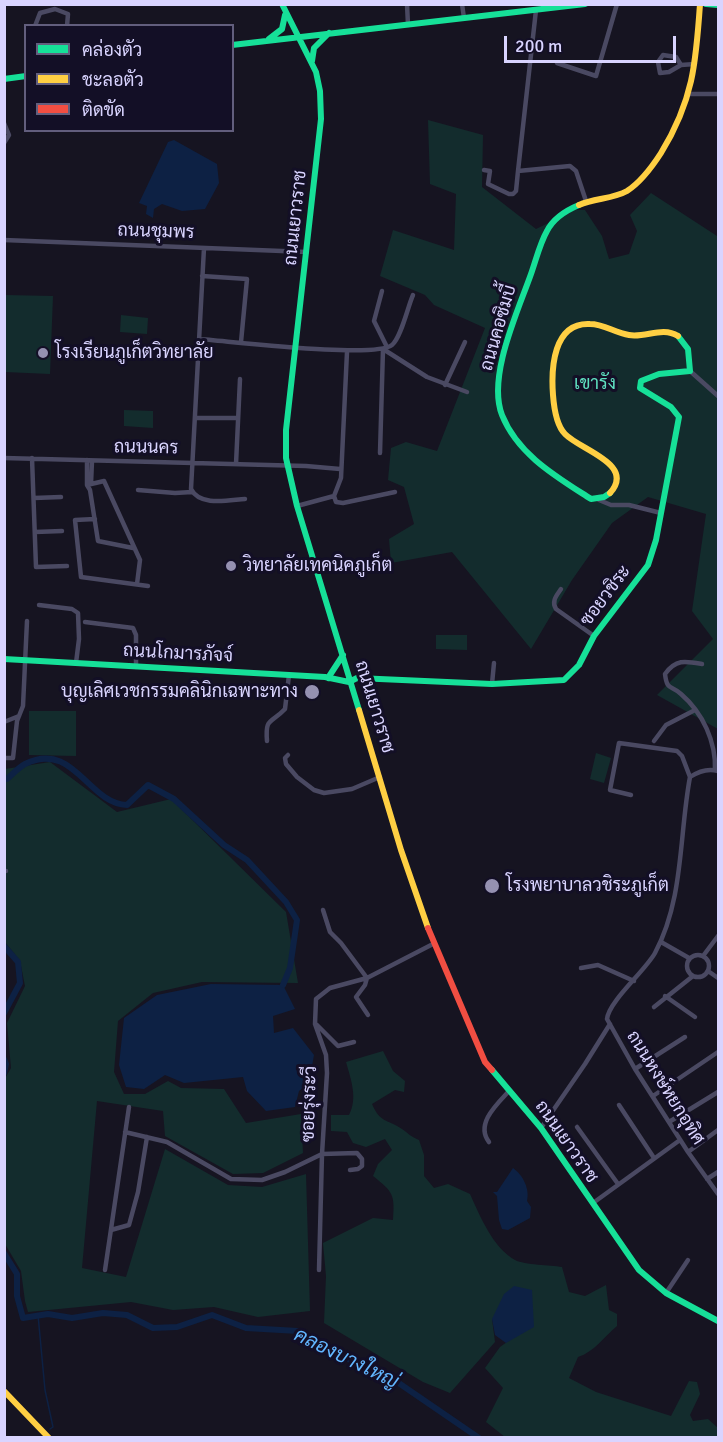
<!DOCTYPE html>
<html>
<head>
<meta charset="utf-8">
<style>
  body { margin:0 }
  #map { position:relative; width:723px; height:1442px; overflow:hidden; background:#161421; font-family:Signika,Sarabun,sans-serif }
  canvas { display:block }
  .frame { position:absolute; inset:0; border:6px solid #d9d4ff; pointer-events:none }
  .legend { position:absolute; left:24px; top:24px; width:210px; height:108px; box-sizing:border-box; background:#130f26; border:2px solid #625e7d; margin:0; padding:8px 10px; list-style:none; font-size:18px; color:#d9d4ff }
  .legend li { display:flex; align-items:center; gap:12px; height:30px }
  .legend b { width:30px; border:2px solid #625e7d }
  .scale { position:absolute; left:504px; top:36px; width:172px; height:27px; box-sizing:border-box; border:3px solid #d9d4ff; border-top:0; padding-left:8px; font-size:18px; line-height:21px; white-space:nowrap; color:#d9d4ff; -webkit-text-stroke:4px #130f26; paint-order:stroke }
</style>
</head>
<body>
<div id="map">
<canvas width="723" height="1442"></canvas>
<div class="frame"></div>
<ul class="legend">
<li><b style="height:8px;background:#16e098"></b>คล่องตัว</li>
<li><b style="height:8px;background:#ffcf43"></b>ชะลอตัว</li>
<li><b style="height:8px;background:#f24e42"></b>ติดขัด</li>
</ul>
<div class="scale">200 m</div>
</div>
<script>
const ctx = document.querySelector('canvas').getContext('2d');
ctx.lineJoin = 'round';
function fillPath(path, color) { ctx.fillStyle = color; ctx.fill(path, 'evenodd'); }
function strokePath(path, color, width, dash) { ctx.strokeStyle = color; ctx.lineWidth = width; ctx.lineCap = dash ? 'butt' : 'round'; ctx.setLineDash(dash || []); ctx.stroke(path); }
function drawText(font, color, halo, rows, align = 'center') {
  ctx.font = font + ' Signika,Sarabun,sans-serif'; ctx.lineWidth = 6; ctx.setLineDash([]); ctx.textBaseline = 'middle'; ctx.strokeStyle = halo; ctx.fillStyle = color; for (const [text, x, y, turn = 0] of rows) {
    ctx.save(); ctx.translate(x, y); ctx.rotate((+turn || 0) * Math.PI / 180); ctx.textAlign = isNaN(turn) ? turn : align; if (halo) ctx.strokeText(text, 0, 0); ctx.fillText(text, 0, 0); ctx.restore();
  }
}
fillPath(new Path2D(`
  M428,120L483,135L482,187L536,229L575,210H585L602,236L609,259L629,254L637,231L630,215L651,193L717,236L718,235V729L657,695L713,639L692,611L706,514L648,497L612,523L572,580L531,649L452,552L391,563L389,539L414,524L404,487L388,480L391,448L406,442L437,451L485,328L434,305L425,295L380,276L393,230L454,250L456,194L430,184Z
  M5,295L53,296L50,374L5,372Z
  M121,315L148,318L147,334L120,332Z
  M124,410L153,411V428L124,426Z
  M436,635H467V650L436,649Z
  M29,711H76V756L29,755Z
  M596,753L611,758L604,783L590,779Z
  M50,762L117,812L171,799L286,912L298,983L202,982L153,993L118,1021L114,1072L124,1094H145L168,1081L181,1088L224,1089L246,1123L301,1114L303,1153L263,1173L233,1174L165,1136L163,1111L97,1101L82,1268L126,1277L165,1149L228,1185L262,1187L306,1174L310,1311L258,1317L214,1307L173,1310L131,1302L28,1312L25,1301L21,1271L5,1244L4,1080L11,1068L7,1023L25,986L20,961L5,942V769Z
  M383,1051L393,1071L405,1081L404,1092L395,1090L372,1104C380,1123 387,1119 402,1129C408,1133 411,1137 419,1140L424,1155V1176L434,1188L448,1184L470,1194C480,1216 493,1248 515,1260C525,1265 550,1265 562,1267L569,1292L585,1296L606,1285L609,1310L617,1314V1326C604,1337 594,1352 578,1357L569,1378L596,1392L671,1416L689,1381L697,1382L700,1394L690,1415L693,1421L708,1419L718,1428V1437H505L486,1422L503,1388L485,1368L500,1347L514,1337L492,1319L495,1342L450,1393L423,1382L324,1323L326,1276L323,1243L373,1218L393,1220C395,1194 393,1192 373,1176L378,1164L392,1150L385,1139L366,1147L353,1143L347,1132L331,1131V1115H349C358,1098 351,1080 346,1062Z`), '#132c2d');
fillPath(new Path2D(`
  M174,140L217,164L219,183L205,209L182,211L162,204L154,209L153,218L146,214L147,206L139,203L168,142Z
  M211,984L283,985L295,1009L273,1016L274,1033L293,1028L314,1055L309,1083L299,1091L295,1107L266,1111L247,1091L243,1077L184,1083L165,1075L144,1089L126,1087L119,1065L124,1018L157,995Z
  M513,1168C523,1175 530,1189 527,1201L531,1207L530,1218L508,1230L502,1229L499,1220L497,1196L493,1192H497Z
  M514,1286L532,1290L534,1327L506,1343L495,1335L492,1319L504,1294Z`), '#0d2144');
strokePath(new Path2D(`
  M38,1315L45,1390L53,1427L50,1429
  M42,1438L43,1436`), '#0d2144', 1.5);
strokePath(new Path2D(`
  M4,779H7C13,774 19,767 25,764C74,740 87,803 127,805L148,785L174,799L224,845L247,860L286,902L297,920L290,968L283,985
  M4,946L18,962L20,983L4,1013
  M4,1059L6,1064L4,1073
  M4,1253L17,1274V1296L23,1318L48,1314L72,1318L103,1313L127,1315L153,1328L177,1327L212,1315L246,1328L298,1331L338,1355L387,1375L479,1438`), '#0d2144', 6);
strokePath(new Path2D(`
  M407,4L408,25
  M462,4L464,18
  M536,10L518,171L570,166L576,171L586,201
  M35,26L40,13L55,9L68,14L67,26
  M663,55L676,57L681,65L669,72L660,73L658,62Z
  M557,63L596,76L617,4
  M681,65L695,64
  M689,94H718
  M4,123L9,135L4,143
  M484,170L490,171L488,184L509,194H513L516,191L518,171
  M4,240L307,252
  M204,248L191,489C200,507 229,500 245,499
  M202,276L247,279L241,342
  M382,291L374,321L387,347
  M199,339C229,341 375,359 392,345C401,338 408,306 413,295
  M383,349L427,377L467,392
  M690,371L718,396
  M445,385L465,342
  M195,418H238
  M380,453L383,349
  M4,458L306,466L340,469
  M32,458L36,567L67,566
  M87,460V485L90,490L98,541L133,548
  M236,464L240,379
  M91,484L92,461
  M87,485L104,481L140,560L137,584
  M138,490L175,493L192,492
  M334,496L341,478L347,352
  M34,498L61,497
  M599,500L611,505H629L661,513
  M297,506L334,496L336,502L343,503L395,492
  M95,519L75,520L81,577L148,586
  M35,532L62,531
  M561,589C557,595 551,601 556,609L594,636
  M39,605L72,609L78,613L79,639L76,663
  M85,622L133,628L136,635V667
  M702,664C685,661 676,659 665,674C667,691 671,685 681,694C703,713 716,742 715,770
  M492,684L494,663
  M4,722L19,716
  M267,741C265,717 271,724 285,709L289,675
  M654,741L666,725L695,710
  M288,755L285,758L286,764L297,777L314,790L324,793L352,789L380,777
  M4,758H13L17,721L23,706L27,621
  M718,771C708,768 699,771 690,777C679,835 684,899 655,953C645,971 609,1001 607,1019L635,1069L688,1152L718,1194
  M631,795L610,790L619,743L677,751L682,756L690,777
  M4,871H6
  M323,910L330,932L341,943L367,978L365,985L356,997L368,1015
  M661,942L689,958
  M687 966a11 11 0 1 1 22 0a11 11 0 1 1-22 0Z
  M703,956L718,936
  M581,968L598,965L634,981
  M708,971L718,978
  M665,996L695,1017
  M654,1007L693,976
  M317,1025L338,1046L354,1042
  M635,1069L685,1037
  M653,1096L718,1052
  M619,1105L654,1158
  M669,1122L718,1092
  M577,1127L618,1184
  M541,1128L585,1064L610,1024
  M125,1132L167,1142L231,1179L262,1180L285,1172L322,1154L357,1153L362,1159V1166L358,1169L350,1170
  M489,1142C475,1124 497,1104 509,1091
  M688,1152L718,1130
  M707,1179L718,1172
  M593,1203L680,1140
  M111,1230L129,1225L138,1192L147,1137
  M105,1270L129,1107
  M319,1270L322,1154L327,1073L326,1055L315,1024L316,999L330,988L367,978L433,944
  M666,1293L688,1260`), '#4a4962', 4.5);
strokePath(new Path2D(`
  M282,4L316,72L320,91L321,119L286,430V458L297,506L359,710
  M706,4L718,5
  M269,39L282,29L285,15
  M232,45L585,4
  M312,61L314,48L329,33
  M4,79L26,76
  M579,205C567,210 553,219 547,231C540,243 536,260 531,274C518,311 487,377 502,415C518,455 557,477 591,499L604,497L610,493
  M4,659L325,677L349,682
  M328,678L343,655
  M349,682L357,678L492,684L564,680L579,665L594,636L648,565L656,540L679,417L671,407L640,388L641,381L659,374L690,371L688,349L678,336
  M492,1070L541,1128L639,1270L666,1293L718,1321`), '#16e098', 6);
strokePath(new Path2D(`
  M579,205C594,198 613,199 627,191C641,182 652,167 661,153C693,101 696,63 700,4
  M610,493C636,464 580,450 565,434C556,425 554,408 553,395C551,369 553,322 590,324C604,324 615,333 629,335C646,338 662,326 678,336
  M359,710L401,850L428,928
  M4,1391L49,1438`), '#ffcf43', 6);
strokePath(new Path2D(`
  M428,928L485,1062L492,1070`), '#f24e42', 6);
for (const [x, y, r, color] of [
  [43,353,6,"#9591b1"],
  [231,566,6,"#9591b1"],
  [312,692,8,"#9591b1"],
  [492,886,8,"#9591b1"]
]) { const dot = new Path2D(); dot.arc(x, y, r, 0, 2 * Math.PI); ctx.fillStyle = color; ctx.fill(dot); strokePath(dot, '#130f26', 2); }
drawText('18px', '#d9d4ff', '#130f26', [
  ["ถนนเยาวราช",296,218,-84],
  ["ถนนชุมพร",156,232,2],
  ["ถนนคอซิมบี้",499,328,-74],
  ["ถนนนคร",146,448,1],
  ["ซอยวชิระ",606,596,-53],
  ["ถนนโกมารภัจจ์",178,654,3],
  ["ถนนเยาวราช",374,707,73],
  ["ถนนหงษ์หยกอุทิศ",665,1088,58],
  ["ซอยรุ่งระวี",310,1104,-88],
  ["ถนนเยาวราช",566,1142,55]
]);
drawText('18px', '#d9d4ff', '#130f26', [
  ["โรงเรียนภูเก็ตวิทยาลัย",55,353],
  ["วิทยาลัยเทคนิคภูเก็ต",243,566],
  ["บุญเลิศเวชกรรมคลินิกเฉพาะทาง",298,692,"right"],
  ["โรงพยาบาลวชิระภูเก็ต",506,886]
], 'left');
drawText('18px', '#5fe0c0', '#130f26', [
  ["เขารัง",595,384]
]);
drawText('italic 20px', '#62b6ff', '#130f26', [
  ["คลองบางใหญ่",346,1359,26]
]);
</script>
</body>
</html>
